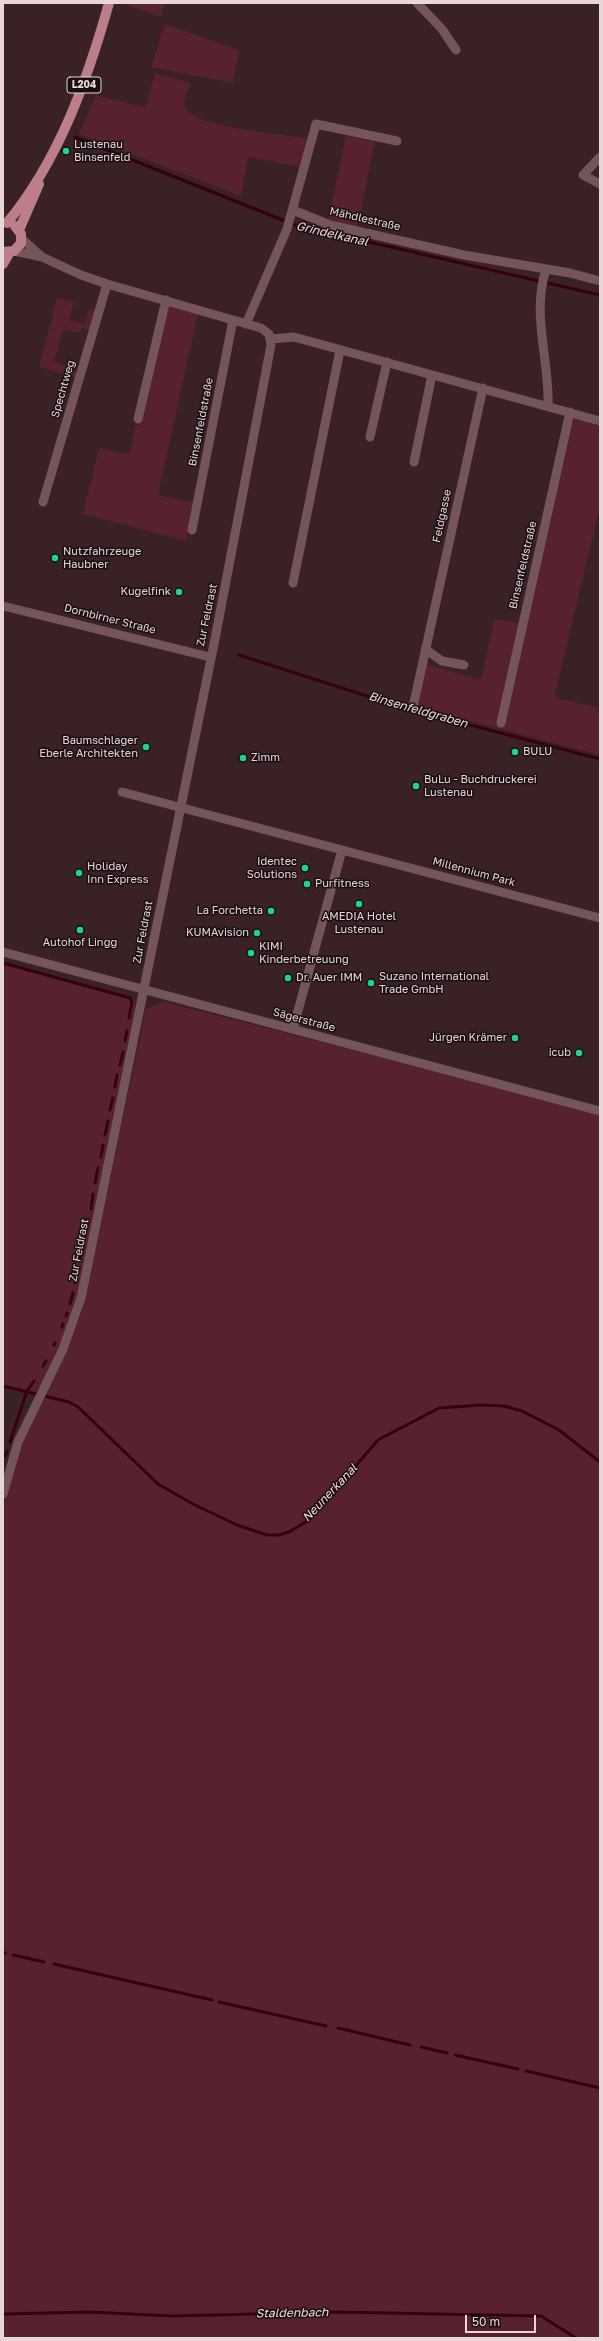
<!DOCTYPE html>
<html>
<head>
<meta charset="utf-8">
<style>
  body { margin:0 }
  #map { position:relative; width:603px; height:2341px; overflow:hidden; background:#392126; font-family:"Golos Text",sans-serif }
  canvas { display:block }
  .frame { position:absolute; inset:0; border:4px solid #e7d7d9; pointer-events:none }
  .scale { position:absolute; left:465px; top:2315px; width:71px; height:18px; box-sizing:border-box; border:2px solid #e7d7d9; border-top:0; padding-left:5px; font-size:12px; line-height:14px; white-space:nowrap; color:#e7d7d9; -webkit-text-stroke:3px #190e10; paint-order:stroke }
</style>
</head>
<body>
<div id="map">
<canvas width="603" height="2341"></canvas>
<div class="frame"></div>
<div class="scale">50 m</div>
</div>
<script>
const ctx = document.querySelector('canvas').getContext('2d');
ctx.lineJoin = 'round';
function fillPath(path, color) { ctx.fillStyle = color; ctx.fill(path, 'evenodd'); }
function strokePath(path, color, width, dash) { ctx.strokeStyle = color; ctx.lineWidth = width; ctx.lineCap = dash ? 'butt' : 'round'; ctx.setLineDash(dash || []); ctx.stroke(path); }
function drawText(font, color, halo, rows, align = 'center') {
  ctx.font = font + ' "Golos Text",sans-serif'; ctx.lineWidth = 3; ctx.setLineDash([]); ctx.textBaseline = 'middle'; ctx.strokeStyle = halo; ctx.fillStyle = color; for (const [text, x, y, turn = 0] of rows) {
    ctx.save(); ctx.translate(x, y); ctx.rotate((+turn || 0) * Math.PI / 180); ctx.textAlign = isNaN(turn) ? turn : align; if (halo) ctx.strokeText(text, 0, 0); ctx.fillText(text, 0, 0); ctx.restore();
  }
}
fillPath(new Path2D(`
  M122,3H165L160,17Z
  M165,24L239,50L233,83L151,67Z
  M155,73L191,83C189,90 181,102 186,109C200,128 282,134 307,138L301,167L248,157L241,196L79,134L96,95L145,108Z
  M346,136L375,142L357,227L328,220Z
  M57,298L74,302L69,320L85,324L89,309L95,311L90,330L81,328L80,333L63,330L54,362L66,366L65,369L76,372V378L39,367Z
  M170,307L198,314L158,495L194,502L186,541L83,514L99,448L130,454L135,425H139L166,310Z
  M575,418L600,425V507L555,694L557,698L600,708V755L417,707L425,664L481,680L494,619L526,624L572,421Z
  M3,963L136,1001L82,1282L65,1336L36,1393L3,1386Z
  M164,1002L600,1113V2338H3V1507L22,1441L81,1314L146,1009Z`), '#57212e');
strokePath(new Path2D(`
  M75,137L295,225L600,295
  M239,655L398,706L600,759
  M3,963L130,998L132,1002L129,1018
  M125,1041L127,1031
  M120,1065L123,1052
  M115,1087L117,1075
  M110,1110L113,1098
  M105,1135L108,1121
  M101,1157L103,1145
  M95,1183L98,1168
  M91,1209L93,1194
  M85,1236L88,1219
  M80,1260L83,1245
  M75,1283L78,1270
  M70,1304L73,1293
  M66,1316L67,1313
  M62,1327L63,1324
  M54,1345L55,1343
  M43,1366L46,1361
  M3,1386L69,1402L78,1407L158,1484L193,1504L237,1525L267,1535H279L289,1532L309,1520L378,1440L439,1408L481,1405L504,1406L522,1411L559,1430L600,1462
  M10,1442L27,1391L34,1381
  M5,1456L7,1451
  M3,1953H5
  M13,1955L44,1962
  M54,1964L212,2000
  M219,2002L326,2026
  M338,2028L410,2045
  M421,2047L447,2053
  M455,2055L518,2069
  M526,2071L600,2088
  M3,2314L89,2312L172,2316L336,2312L541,2316L576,2338`), '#370011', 3);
strokePath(new Path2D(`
  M417,3L442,29L456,50
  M600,157L583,175L600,184
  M293,210L330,225L464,255L570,273L600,281
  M21,238L42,257
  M546,270C531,313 550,362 548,406
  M246,324L287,229L316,124L397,141
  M271,339L294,337L600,421
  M138,419L166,300
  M370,437L387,362
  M414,462L432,375
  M43,502L107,284
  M192,530L233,320
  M293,583L340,350
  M3,606L210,657
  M425,649L442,661L464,665
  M413,707L483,388
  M501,723L570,412
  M122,792L600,918
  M3,952L600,1111
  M293,1029L342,850
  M3,1494L18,1442L63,1349L81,1298L215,639L271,345L269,334L261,328L107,284L81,275L42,257L14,251`), '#73555a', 9);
strokePath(new Path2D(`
  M7,223C59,160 87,81 109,3
  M19,230L39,184
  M3,252L14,251L21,243V234L15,226
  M3,264L10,252`), '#bc7f8a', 10);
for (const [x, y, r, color] of [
  [66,151,4,"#18d989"],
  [55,558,4,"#18d989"],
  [179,592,4,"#18d989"],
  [146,747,4,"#18d989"],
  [515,752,4,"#18d989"],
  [243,758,4,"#18d989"],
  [416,786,4,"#18d989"],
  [305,868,4,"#18d989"],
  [79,873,4,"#18d989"],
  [307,884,4,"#18d989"],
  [359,904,4,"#18d989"],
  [271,911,4,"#18d989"],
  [80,930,4,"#18d989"],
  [257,933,4,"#18d989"],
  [251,953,4,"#18d989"],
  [288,978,4,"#18d989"],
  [371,983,4,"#18d989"],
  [515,1038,4,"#18d989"],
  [579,1053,4,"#18d989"]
]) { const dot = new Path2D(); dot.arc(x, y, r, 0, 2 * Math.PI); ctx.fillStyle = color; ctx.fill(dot); strokePath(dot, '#190e10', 1.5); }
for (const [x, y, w] of [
  [84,85,34]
]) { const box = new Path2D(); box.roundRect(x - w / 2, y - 8, w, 16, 3); ctx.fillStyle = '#190e10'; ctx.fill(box); strokePath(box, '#e7d7d9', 1); }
drawText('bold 10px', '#e7d7d9', null, [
  ["L204",84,85]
]);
drawText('11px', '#e7d7d9', '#190e10', [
  ["Lustenau",74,145],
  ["Binsenfeld",74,158],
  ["Nutzfahrzeuge",63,552],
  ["Haubner",63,565],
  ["Kugelfink",171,592,"right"],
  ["Baumschlager",138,741,"right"],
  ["Eberle Architekten",138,754,"right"],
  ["BULU",523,752],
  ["Zimm",251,758],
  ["BuLu - Buchdruckerei",424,780],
  ["Lustenau",424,793],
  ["Identec",297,862,"right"],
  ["Solutions",297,875,"right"],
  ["Holiday",87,867],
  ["Inn Express",87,880],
  ["Purfitness",315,884],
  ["La Forchetta",263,911,"right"],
  ["AMEDIA Hotel",359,917,"center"],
  ["Lustenau",359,930,"center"],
  ["KUMAvision",249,933,"right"],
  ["Autohof Lingg",80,943,"center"],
  ["KIMI",259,947],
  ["Kinderbetreuung",259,960],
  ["Suzano International",379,977],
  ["Trade GmbH",379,990],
  ["Dr. Auer IMM",296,978],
  ["Jürgen Krämer",507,1038,"right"],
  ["icub",571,1053,"right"]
], 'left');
drawText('11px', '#e7d7d9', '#190e10', [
  ["Mähdlestraße",365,219,13],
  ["Spechtweg",63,389,-74],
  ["Binsenfeldstraße",201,422,-79],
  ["Feldgasse",442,516,-78],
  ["Binsenfeldstraße",523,565,-77],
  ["Zur Feldrast",207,615,-78],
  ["Dornbirner Straße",110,619,14],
  ["Millennium Park",474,872,15],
  ["Zur Feldrast",143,932,-79],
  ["Sägerstraße",304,1020,15],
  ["Zur Feldrast",79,1250,-79]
]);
drawText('italic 12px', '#f1dcdf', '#190e10', [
  ["Grindelkanal",332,234,13],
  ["Binsenfeldgraben",418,710,16],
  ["Neunerkanal",330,1493,-47],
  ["Staldenbach",292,2313,-1]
]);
</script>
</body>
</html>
